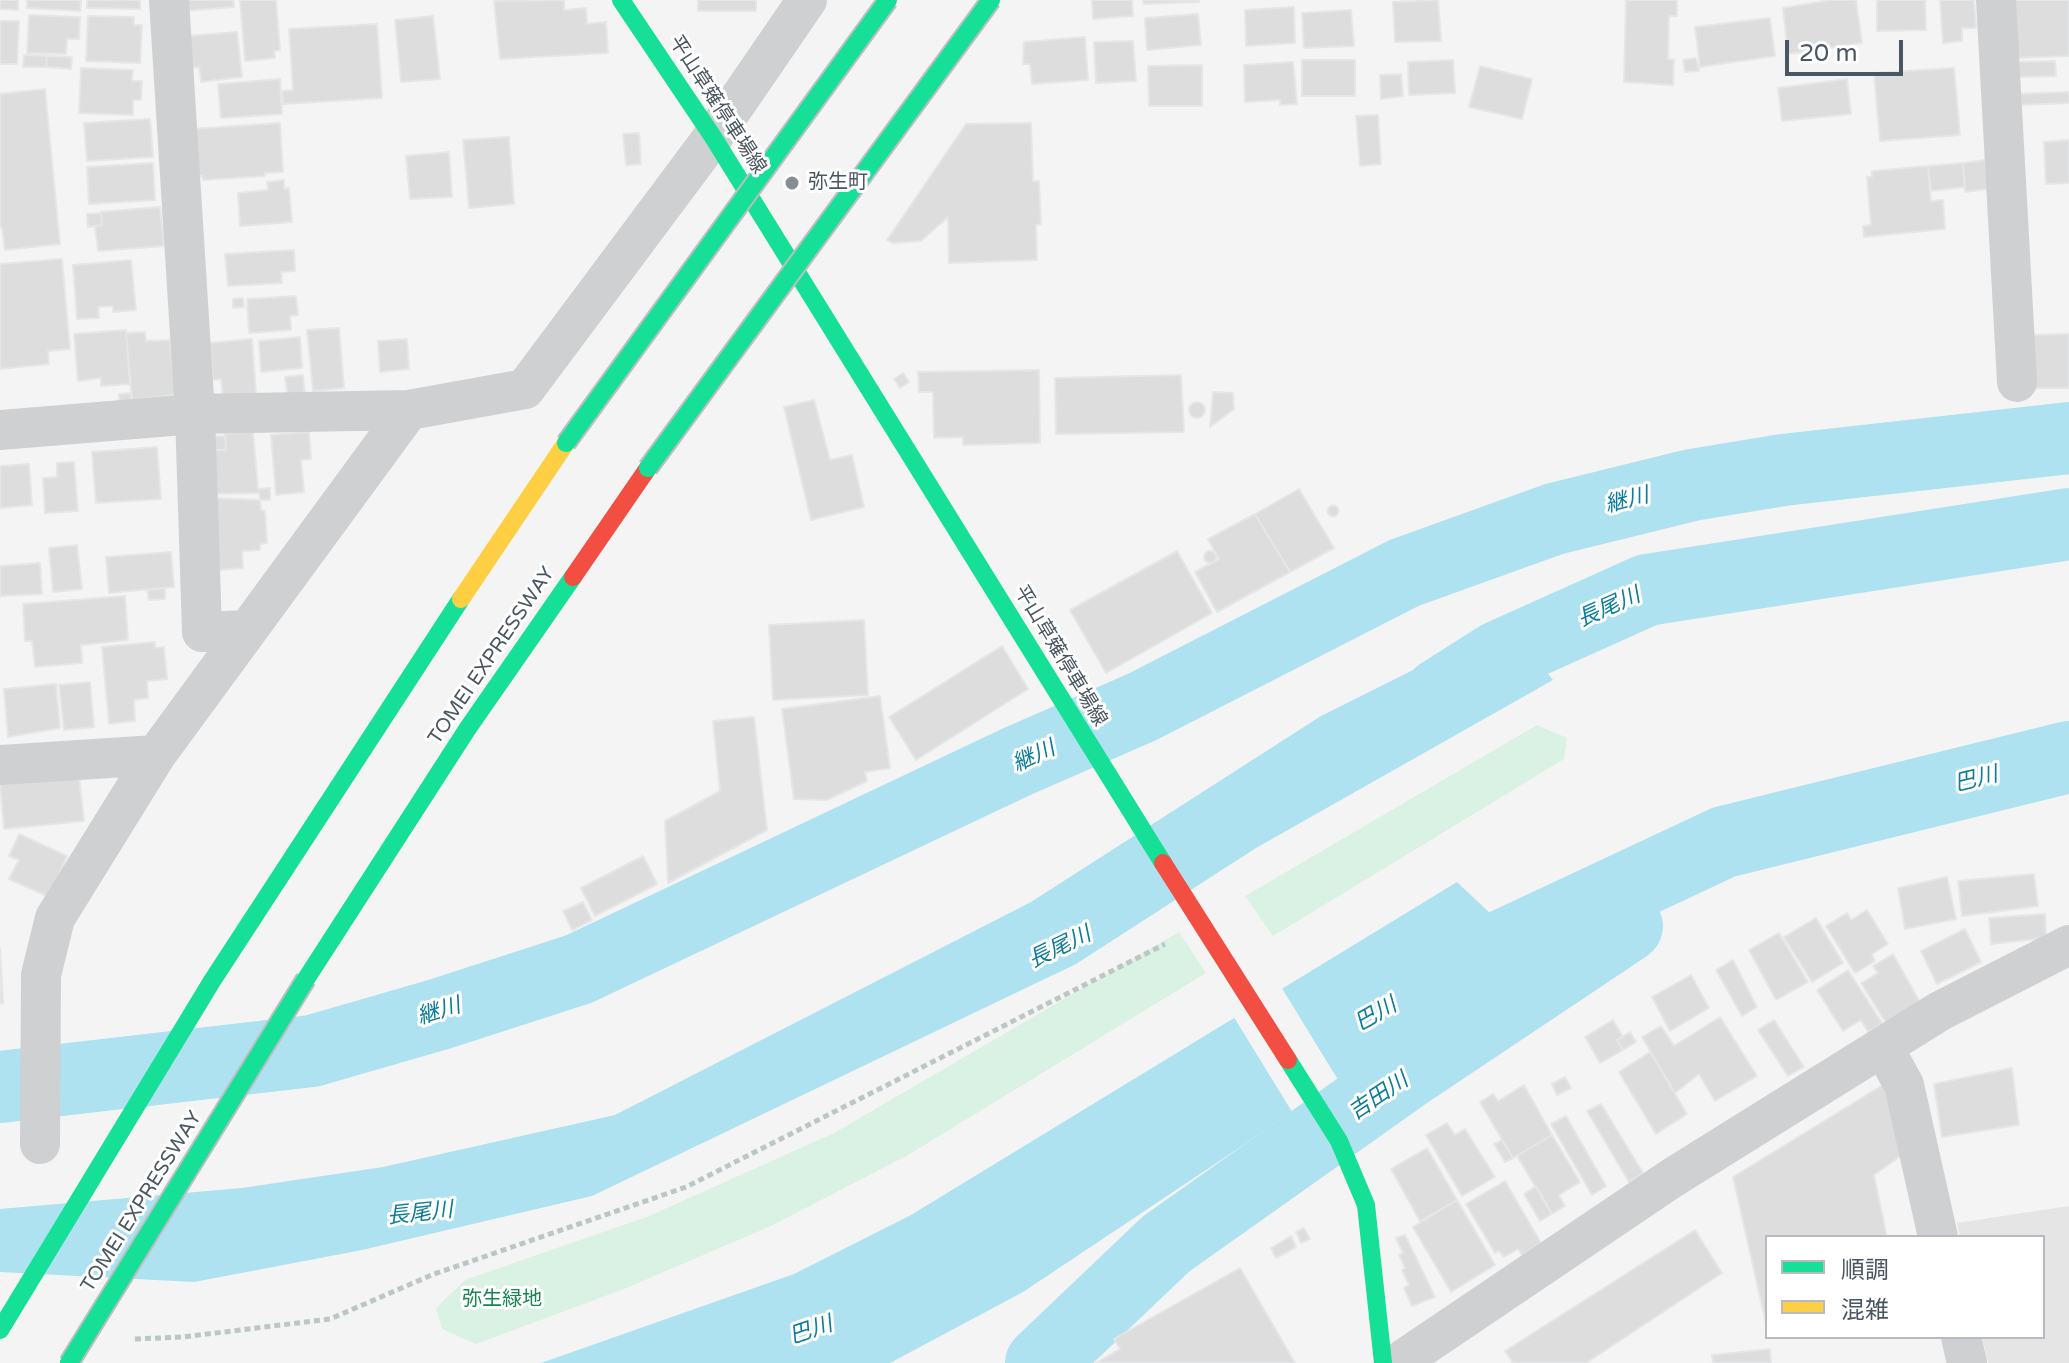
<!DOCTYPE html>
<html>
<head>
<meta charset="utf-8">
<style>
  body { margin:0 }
  #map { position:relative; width:2069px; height:1363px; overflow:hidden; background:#f4f4f4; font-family:"Varela Round","Noto Sans JP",sans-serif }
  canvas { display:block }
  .legend { position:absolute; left:1765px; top:1235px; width:280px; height:104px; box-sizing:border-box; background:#fff; border:2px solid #b7bbc0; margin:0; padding:10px 14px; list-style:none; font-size:24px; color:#4a5661 }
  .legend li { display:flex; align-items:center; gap:16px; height:40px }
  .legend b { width:40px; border:2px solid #b7bbc0 }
  .scale { position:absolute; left:1785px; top:40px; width:118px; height:36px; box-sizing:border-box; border:4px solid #4a5661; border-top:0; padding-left:10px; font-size:24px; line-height:28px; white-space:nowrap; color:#4a5661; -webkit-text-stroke:6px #fff; paint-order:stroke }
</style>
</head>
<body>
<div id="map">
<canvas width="2069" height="1363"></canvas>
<ul class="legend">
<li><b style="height:10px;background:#16e098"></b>順調</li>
<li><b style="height:10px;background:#ffcf43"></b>混雑</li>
</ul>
<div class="scale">20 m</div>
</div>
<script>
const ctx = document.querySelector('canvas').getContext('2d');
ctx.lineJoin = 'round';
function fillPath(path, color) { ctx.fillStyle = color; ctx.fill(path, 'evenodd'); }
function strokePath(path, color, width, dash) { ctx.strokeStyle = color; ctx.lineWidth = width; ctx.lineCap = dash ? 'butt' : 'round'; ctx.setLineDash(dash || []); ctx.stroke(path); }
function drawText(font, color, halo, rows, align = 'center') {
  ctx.font = font + ' "Varela Round","Noto Sans JP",sans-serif'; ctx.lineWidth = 6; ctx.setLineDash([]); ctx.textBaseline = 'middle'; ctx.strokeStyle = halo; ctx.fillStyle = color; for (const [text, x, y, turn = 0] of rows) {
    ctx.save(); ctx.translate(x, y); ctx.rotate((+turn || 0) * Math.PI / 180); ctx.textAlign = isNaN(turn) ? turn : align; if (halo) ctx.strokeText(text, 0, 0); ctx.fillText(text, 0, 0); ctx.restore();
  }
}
fillPath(new Path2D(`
  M2069,1206V1363H1988L1982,1337H2043V1237H1960L1957,1223Z`), '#e6e5e6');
fillPath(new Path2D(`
  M1537,725L1567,738L1564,759L1273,936L1245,896Z
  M1179,932L1206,973L908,1155L771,1226L624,1289L476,1344L442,1329L436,1308L465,1280L649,1216L834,1133Z`), '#d9f2e3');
fillPath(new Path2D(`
  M1507,623L1553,680L1256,848L1076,964L592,1196L362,1250L194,1282L0,1272V1209L242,1188L383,1167L615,1115L1031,902L1321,716Z
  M1457,882L1526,947L1245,1144L1023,1292L890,1363H541L794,1274L911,1215Z`), '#aee2f0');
fillPath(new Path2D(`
  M1280,985L1340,1083L1294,1115L1232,1014Z`), '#f4f4f4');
strokePath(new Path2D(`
  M1440,694L1500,656L1647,590L2069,524
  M1431,983L1472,960L1724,842L2069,757
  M0,1087L312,1051L440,1014L579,969L1016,762L1142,707L1404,573L1554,519L1692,485L1783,470L2069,438
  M1041,1363L1166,1244L1413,1069L1627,926`), '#aee2f0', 72);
const building = new Path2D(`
  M0,0H18V10L0,9Z
  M27,0H81L80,11L27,8Z
  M87,0H140V9L87,8Z
  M183,0H233L234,7L184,11Z
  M240,0H276L280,50L274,51L275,58L245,61Z
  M564,0V10L586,8L587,24L606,22L608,53L500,59L494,1Z
  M698,0H756V11H698Z
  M1092,0H1132L1133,16L1093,19Z
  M1143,0H1199V2L1144,4Z
  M1438,0L1441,41L1395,42L1393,2Z
  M1626,0H1677V16H1669L1668,59L1674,60L1673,85L1624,82Z
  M1831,0H1856L1862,43L1788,54L1783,8Z
  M1877,0H1925L1926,30L1877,31Z
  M1940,0H1974L1976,28H1962V41L1943,43Z
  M2012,0H2069V56L2014,58Z
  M1294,7L1295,43L1246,46L1245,10Z
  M1351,10L1354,46L1304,48L1302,13Z
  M1198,14L1201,45L1147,50L1145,18Z
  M29,15L80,17L79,39H67L66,54L27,53Z
  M88,16L134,17V25H142L140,63L86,61Z
  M433,16L440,79L401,82L395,20Z
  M1770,18L1775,56L1700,67L1695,27Z
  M0,21H19L17,64H0Z
  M377,24L382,98L283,104L282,91L293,90L289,29Z
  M237,32L242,77L201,82L199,67L188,68L186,36Z
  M1085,37L1088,80L1032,84L1030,64H1023L1024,42Z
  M1133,41L1136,81L1096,83L1094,42Z
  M24,55L47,56L46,67H23Z
  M47,56L72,57L71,69L46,67Z
  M1696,58L1699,71L1685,72L1683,60Z
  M1302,60H1355V96H1302Z
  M1453,60L1455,93L1409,95L1408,62Z
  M2055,61L2056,76L2019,77V62Z
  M1293,62L1297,104L1280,105V100L1245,102L1244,65Z
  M1202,65V106H1149L1148,66Z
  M1480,66L1532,79L1522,119L1469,107Z
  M81,68L133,70L132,81H142L141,100H133V115L79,113Z
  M1954,68L1960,135L1880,141L1874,73Z
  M1401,74L1403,96L1381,99L1380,75Z
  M280,79L282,114L221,118L218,84Z
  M1847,79L1851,114L1782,121L1778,88Z
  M45,89L60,244L5,250L2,228H0V94Z
  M2069,92V103L2016,105V94Z
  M1378,115L1381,164L1360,166L1356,116Z
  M150,119L153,157L87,161L84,123Z
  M280,123L283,172L265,173V176L203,180L202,176H195L192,129Z
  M1031,123L1033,181H1039L1041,224L1036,225L1037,260L949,263L948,217L921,241L892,243L887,240L966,124Z
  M639,133L641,164L626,165L623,134Z
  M509,137L514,204L469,208L463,140Z
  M2069,140V183L2046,184L2044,142Z
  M449,152L452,197L410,199L406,156Z
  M1985,160L1988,189L1965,192L1963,163Z
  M153,163L155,200L89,204L87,167Z
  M1963,163L1965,187L1931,191L1928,166Z
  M1928,166L1931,201L1943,200L1945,229L1864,237L1863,226L1871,225L1867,177H1872V171Z
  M284,180V189L289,188L292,222L240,226L238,193L268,190L267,182Z
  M160,207L164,246L98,251L95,226L102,225L101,212Z
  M101,213L102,225L88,227L87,214Z
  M294,250L295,271L281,272L282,283L228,286L225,254Z
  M62,259L70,349L48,351L49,364L0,369V264Z
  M131,260L136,310L113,312V306L98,307L99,318L77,319L73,265Z
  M296,296L298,315L290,316L291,330L249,333L247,299Z
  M243,298L244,307L233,308V299Z
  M339,328L344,388L313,391L307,330Z
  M126,330L130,384L101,386V378L78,381L74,334Z
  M145,332L146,341L170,340L175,395L132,400L126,333Z
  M2069,334V388H2033V335Z
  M300,337L302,368L261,372L259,341Z
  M252,339L256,394L223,397L221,379L213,380L210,343Z
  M407,339L409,369L380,372L378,341Z
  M1039,370L1040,443L963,445V437L934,438L933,392H919L918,372Z
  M903,373L909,382L900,388L894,379Z
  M303,375L305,396L288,397L285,377Z
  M1181,375L1184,432L1056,434L1055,378Z
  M1213,392L1233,393L1234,409L1210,427Z
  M131,393L132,404L120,406L119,394Z
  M814,400L830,460L852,455L864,507L811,520L784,407Z
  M1189 410a8 8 0 1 1 16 0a8 8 0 1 1-16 0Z
  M253,432L258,489L270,488V500H260L259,493L213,494V450H226L225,434Z
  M309,432L311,459L301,460L304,492L276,495L271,435Z
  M225,436L226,450L208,451L207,437Z
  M157,447L161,499L96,503L92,452Z
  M74,462L78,511L45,513L43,478L57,477V463Z
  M29,464L32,505L0,508V466Z
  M1299,489L1334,548L1290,572L1255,514Z
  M214,498L260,500L261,510L265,511L267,543L260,544V550L242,551L243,568L218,570Z
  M1327.5 511a5.5 5.5 0 1 1 11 0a5.5 5.5 0 1 1-11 0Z
  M1255,514L1290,572L1217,612L1195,572L1219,559L1208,539Z
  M77,545L82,589L53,592L49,548Z
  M1204 557a6 6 0 1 1 12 0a6 6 0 1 1-12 0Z
  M1177,551L1212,613L1106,673L1070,610Z
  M171,552L174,587L109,593L106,557Z
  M40,563L42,594L0,596V566Z
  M165,588V599L149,600L147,590Z
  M125,596L128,640L81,645L82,663L35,667L32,641H25L23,604Z
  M864,620L868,695L773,700L769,625Z
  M155,642V648L164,647L167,679L147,681L148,698L134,700L135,721L109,724L102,647Z
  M1002,646L1028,689L916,760L889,717Z
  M90,682L94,727L64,730L59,685Z
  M56,684L60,728L8,737L4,689Z
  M880,696L890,768L865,772L867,781L827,800L794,799L782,709Z
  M754,717L767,830L668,883L665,821L720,791L713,721Z
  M79,776L84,821L4,829L0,784Z
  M19,834L67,856L49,897L9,879L19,860L9,856Z
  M643,856L657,884L595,916L581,888Z
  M2034,874L2038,906L1962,916L1958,881Z
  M1947,877L1956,919L1905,929L1898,888Z
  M583,902L592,920L572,930L563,911Z
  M1867,910L1888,944L1872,954L1875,961L1855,973L1826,926L1847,913L1851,920Z
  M2045,914L2046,938L1991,944L1989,918Z
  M1816,918L1843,963L1812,982L1784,937Z
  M1965,929L1981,962L1937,984L1921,951Z
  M1779,933L1808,982L1776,1000L1749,950Z
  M0,949L3,1003H0Z
  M1893,954L1922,1006L1888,1026L1861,983L1878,973L1873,966Z
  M1733,960L1757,1007L1742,1016L1716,970Z
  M1848,970L1882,1023L1868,1032L1861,1020L1843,1031L1817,990Z
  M1691,975L1709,1008L1670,1031L1652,997Z
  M1720,1017L1757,1076L1715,1101L1699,1074L1675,1093L1642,1037L1661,1026L1674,1046Z
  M1613,1020L1623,1037L1617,1040L1623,1050L1600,1063L1585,1037Z
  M1774,1020L1804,1067L1788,1076L1758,1030Z
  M1630,1032L1636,1042L1623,1050L1617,1040Z
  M1650,1052L1687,1114L1656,1134L1619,1072Z
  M2012,1068L2019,1125L1942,1137L1934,1084Z
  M1565,1077L1571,1088L1557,1095L1552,1084Z
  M1886,1083L1902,1155L1874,1175L1887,1237H1767V1328L1733,1177Z
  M1524,1085L1552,1135L1513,1158L1480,1102L1493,1094L1498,1101Z
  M1601,1104L1643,1173L1629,1182L1587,1111Z
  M1566,1116L1606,1186L1592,1195L1551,1124Z
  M1447,1123L1455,1135L1465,1129L1495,1177L1462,1196L1426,1135Z
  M1552,1135L1580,1182L1559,1195L1565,1206L1552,1214L1517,1156Z
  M1502,1140L1513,1158L1505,1162L1494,1144Z
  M1427,1148L1457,1200L1420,1221L1391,1169Z
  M1505,1181L1541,1243L1522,1255L1518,1249L1504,1257L1499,1251L1495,1253L1466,1204Z
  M1536,1186L1552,1214L1540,1221L1524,1194Z
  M1457,1200L1495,1265L1451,1292L1413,1227Z
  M1304,1228L1310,1239L1301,1243L1296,1232Z
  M1695,1230L1722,1273L1586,1363H1513L1505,1351Z
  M1405,1235L1435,1297L1412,1306L1404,1288L1409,1285L1402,1270L1405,1268L1399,1255L1403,1253L1396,1238Z
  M1291,1236L1296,1247L1276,1258L1271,1248Z
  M1240,1268L1295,1363H1096L1120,1349L1114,1339Z
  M1770,1349L1771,1363H1713L1712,1355Z`);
fillPath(building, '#ddddde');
strokePath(building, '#e5e6e7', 2);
strokePath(new Path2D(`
  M135,1339L183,1337L330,1319L434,1274L686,1187L1165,944`), '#bcc7c4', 5, [6, 4]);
strokePath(new Path2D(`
  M169,0L195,414L202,632L247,630
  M1996,0L2017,382
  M0,430L195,414L409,410L525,389L713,137L807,0
  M0,765L156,755L409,410
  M1883,1047L1904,1085L1938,1237
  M40,1144L41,975L55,918L156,755
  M1961,1337L1967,1363
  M1398,1363L1672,1178L1940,1011L2069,945`), '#ced0d2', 40);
strokePath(new Path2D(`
  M621,0L713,137L1163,863
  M306,979L468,728L573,577
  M1288,1060L1339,1141L1366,1205L1383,1363
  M0,1330L212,981L461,599`), '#16e098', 18);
strokePath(new Path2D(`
  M461,599L566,443`), '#ffcf43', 18);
strokePath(new Path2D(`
  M573,577L648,468
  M1163,863L1288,1060`), '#f24e42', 18);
const fastBridge = new Path2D(`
  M566,443L888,0
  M648,468L991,0
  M69,1363L306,979`);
strokePath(fastBridge, '#b9bec3', 22, []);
strokePath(fastBridge, '#16e098', 18);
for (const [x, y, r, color] of [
  [792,183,8,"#868d94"]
]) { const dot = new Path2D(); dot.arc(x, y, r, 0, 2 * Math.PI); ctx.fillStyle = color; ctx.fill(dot); strokePath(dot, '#fff', 3); }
drawText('20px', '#4a5661', '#fff', [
  ["平山草薙停車場線",717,105,57],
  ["TOMEI EXPRESSWAY",492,656,-56],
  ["平山草薙停車場線",1060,656,59],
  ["TOMEI EXPRESSWAY",142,1202,-58]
]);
drawText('20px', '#4a5661', '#fff', [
  ["弥生町",808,183]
], 'left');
drawText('20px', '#17864f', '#fff', [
  ["弥生緑地",502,1300]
]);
drawText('italic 22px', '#0c7c9b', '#fff', [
  ["継川",1627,501,-14],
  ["長尾川",1609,608,-24],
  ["継川",1034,757,-25],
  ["巴川",1976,780,-14],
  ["長尾川",1060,948,-26],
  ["継川",439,1012,-17],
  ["巴川",1376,1015,-30],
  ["吉田川",1379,1097,-34],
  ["長尾川",420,1214,-6],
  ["巴川",811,1331,-19]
]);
</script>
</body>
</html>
